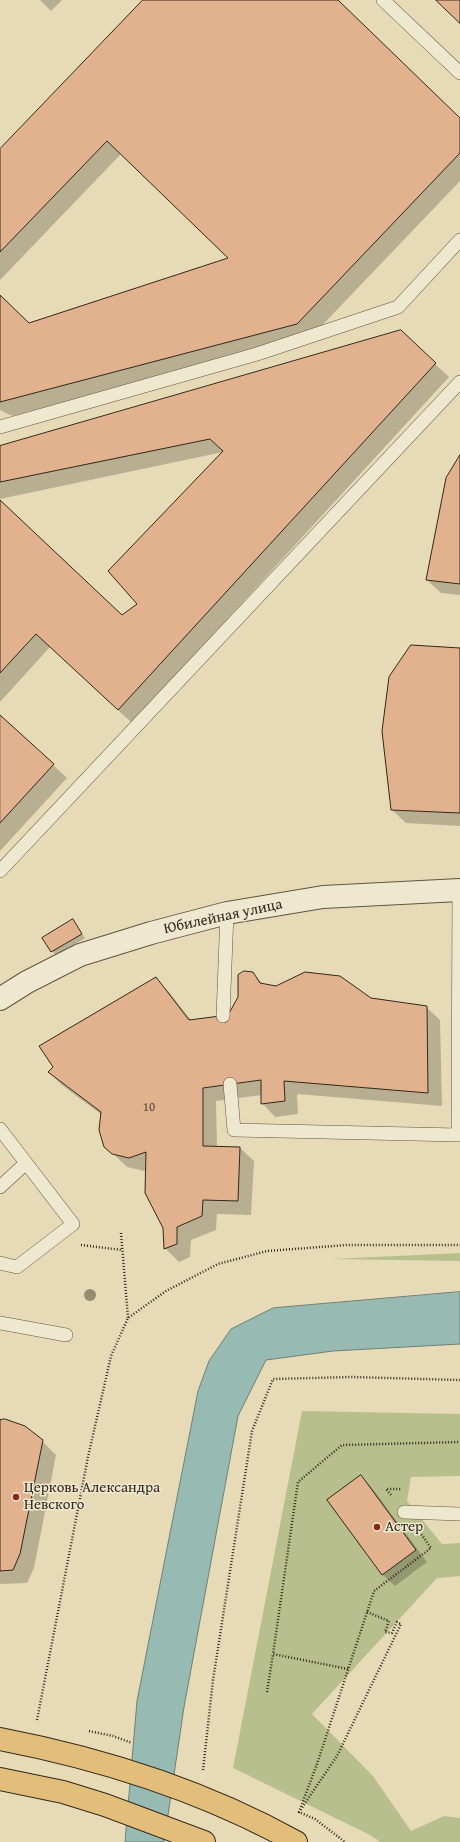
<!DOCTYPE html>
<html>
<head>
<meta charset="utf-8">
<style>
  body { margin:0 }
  canvas { display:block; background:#e6dbb6 }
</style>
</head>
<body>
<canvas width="460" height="1842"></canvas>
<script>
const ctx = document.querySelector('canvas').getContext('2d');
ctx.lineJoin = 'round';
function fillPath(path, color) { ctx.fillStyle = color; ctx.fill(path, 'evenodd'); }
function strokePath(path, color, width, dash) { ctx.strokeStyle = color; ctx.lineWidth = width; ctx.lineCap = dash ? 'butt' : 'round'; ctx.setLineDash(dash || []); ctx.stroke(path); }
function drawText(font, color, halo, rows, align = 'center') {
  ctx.font = font + ' "Gentium Book Plus",serif'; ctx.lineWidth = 3; ctx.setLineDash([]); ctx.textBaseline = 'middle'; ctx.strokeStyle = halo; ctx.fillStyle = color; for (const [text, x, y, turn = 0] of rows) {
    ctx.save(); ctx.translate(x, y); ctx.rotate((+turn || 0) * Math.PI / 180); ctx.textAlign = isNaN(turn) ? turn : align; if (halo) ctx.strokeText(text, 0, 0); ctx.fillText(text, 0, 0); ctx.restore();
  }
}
fillPath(new Path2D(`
  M460,1253V1261L332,1259Z
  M302,1411L460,1414V1476L411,1477L407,1501L442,1544L460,1543V1576L437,1578L312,1714L373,1776L411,1831L444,1816L460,1818V1842H380L370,1835L233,1768Z`), '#b7c08d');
const water = new Path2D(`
  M460,1292V1344L333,1351L266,1360L238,1416L184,1707L164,1842H125L137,1701L198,1391L209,1361L231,1329L273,1308Z`);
fillPath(water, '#97bab3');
strokePath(water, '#6f8076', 1);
fillPath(new Path2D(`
  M40,0H62L51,11Z
  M144,0H336L460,119V181L311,337L12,416L0,410V297L29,324L230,258L121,154L0,280V150Z
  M435,364L449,377L132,723L50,647L0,702V502L122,616L138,604L223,452L0,499V447Z
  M460,456V595L441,593L427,580Z
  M460,649V826L406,823L392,810Z
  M0,716L67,778L0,851Z
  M73,921L85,938L56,956L44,938Z
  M252,973L264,985L426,1007L440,1020L442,1106L297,1094L298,1114L275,1117L262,1103V1095L216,1101L217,1147L240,1148L254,1161L251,1215L217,1214L216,1230L191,1240L190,1257L179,1262L165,1248L164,1228L146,1170L144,1171L127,1167L105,1146L102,1115L63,1086L49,1072L155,979L169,992L191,1020L228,1016Z
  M0,1421L42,1441L56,1455L34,1568L27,1583L0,1584Z
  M361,1476L372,1488L427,1562L395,1586L383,1575L328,1500Z`), '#0003');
const building = new Path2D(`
  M143,0H338L460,118V153L297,324L0,402V295L29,323L228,258L107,141L0,252V149Z
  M436,0H460V23Z
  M401,330L436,363L118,710L36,634L0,673V500L122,615L137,604L108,571L223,451L210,439L0,482V446Z
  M460,455V584L426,580L446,478Z
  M411,645L460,648V813L391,810L382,731L389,677Z
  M0,715L54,764L0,823Z
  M73,919L82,934L51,952L42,938Z
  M244,971L253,972L260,983L276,986L305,972L340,976L371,998L427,1006L428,1093L284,1081L285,1101L261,1104V1080L203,1088V1146L240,1147L238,1201L203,1200L202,1216L177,1227V1244L164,1249L163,1228L145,1193L146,1152L129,1158L112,1154L104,1147L99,1130L101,1112L48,1072L53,1067L39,1046L156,977L189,1020L228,1015L238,997V975Z
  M5,1419L25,1426L43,1440L20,1554L13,1570L0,1571V1420Z
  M361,1475L416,1550L382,1575L327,1500Z`);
fillPath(building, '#e2b28f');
strokePath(building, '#32281b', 1);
const service = new Path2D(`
  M383,0L460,73
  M0,427L257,354L398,307L460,240
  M0,871L460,382
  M223,1016L227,913
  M230,1084L234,1130L458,1135L459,890
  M0,1129L73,1224L17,1267L0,1263
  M0,1187L26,1163
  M0,1323L66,1335
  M404,1512L460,1514`);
const minor = new Path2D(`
  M0,999L27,982L80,955L151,933L227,913L323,897L460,890`);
const primary = new Path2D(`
  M0,1739C104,1759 204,1791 296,1842
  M0,1779L63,1792L105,1805L204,1842`);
strokePath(service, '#5f5542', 14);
strokePath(minor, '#5f5542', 24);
strokePath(primary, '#32281b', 24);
strokePath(new Path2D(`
  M121,1233L128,1318
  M81,1245L122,1250
  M391,1495L386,1489H402
  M367,1612L389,1621L385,1632L392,1633L397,1622L401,1624L337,1756L299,1812L317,1764L374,1591L431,1548L421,1534
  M348,1669L273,1654L298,1482L342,1445L460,1442
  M267,1692L273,1654
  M37,1720L88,1457L111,1356L128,1318L166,1291L218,1264L267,1251L347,1245H460
  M89,1731L113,1736L132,1743
  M203,1770L213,1680L252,1431L273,1379L351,1377L460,1380
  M301,1813L315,1819L345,1842`), '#32281b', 2.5, [1, 2]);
strokePath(service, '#efe8d0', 13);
strokePath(minor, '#efe8d0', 22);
strokePath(primary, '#e3be7b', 22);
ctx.fillStyle = '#958d71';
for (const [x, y] of [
  [90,1295]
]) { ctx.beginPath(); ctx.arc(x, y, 6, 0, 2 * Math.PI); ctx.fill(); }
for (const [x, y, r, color] of [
  [16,1497,4,"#8f2418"],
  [377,1527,4,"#8f2418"]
]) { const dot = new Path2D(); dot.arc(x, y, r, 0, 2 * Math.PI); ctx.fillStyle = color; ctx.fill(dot); strokePath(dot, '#efe8d0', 1.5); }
drawText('13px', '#5e4a38', null, [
  ["10",149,1108]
]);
drawText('15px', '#32281b', '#efe8d0', [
  ["Юбилейная улица",223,917,-12]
]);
drawText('15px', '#32281b', '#efe8d0', [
  ["Церковь Александра",24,1488],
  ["Невского",24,1505],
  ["Астер",385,1527]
], 'left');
</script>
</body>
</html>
